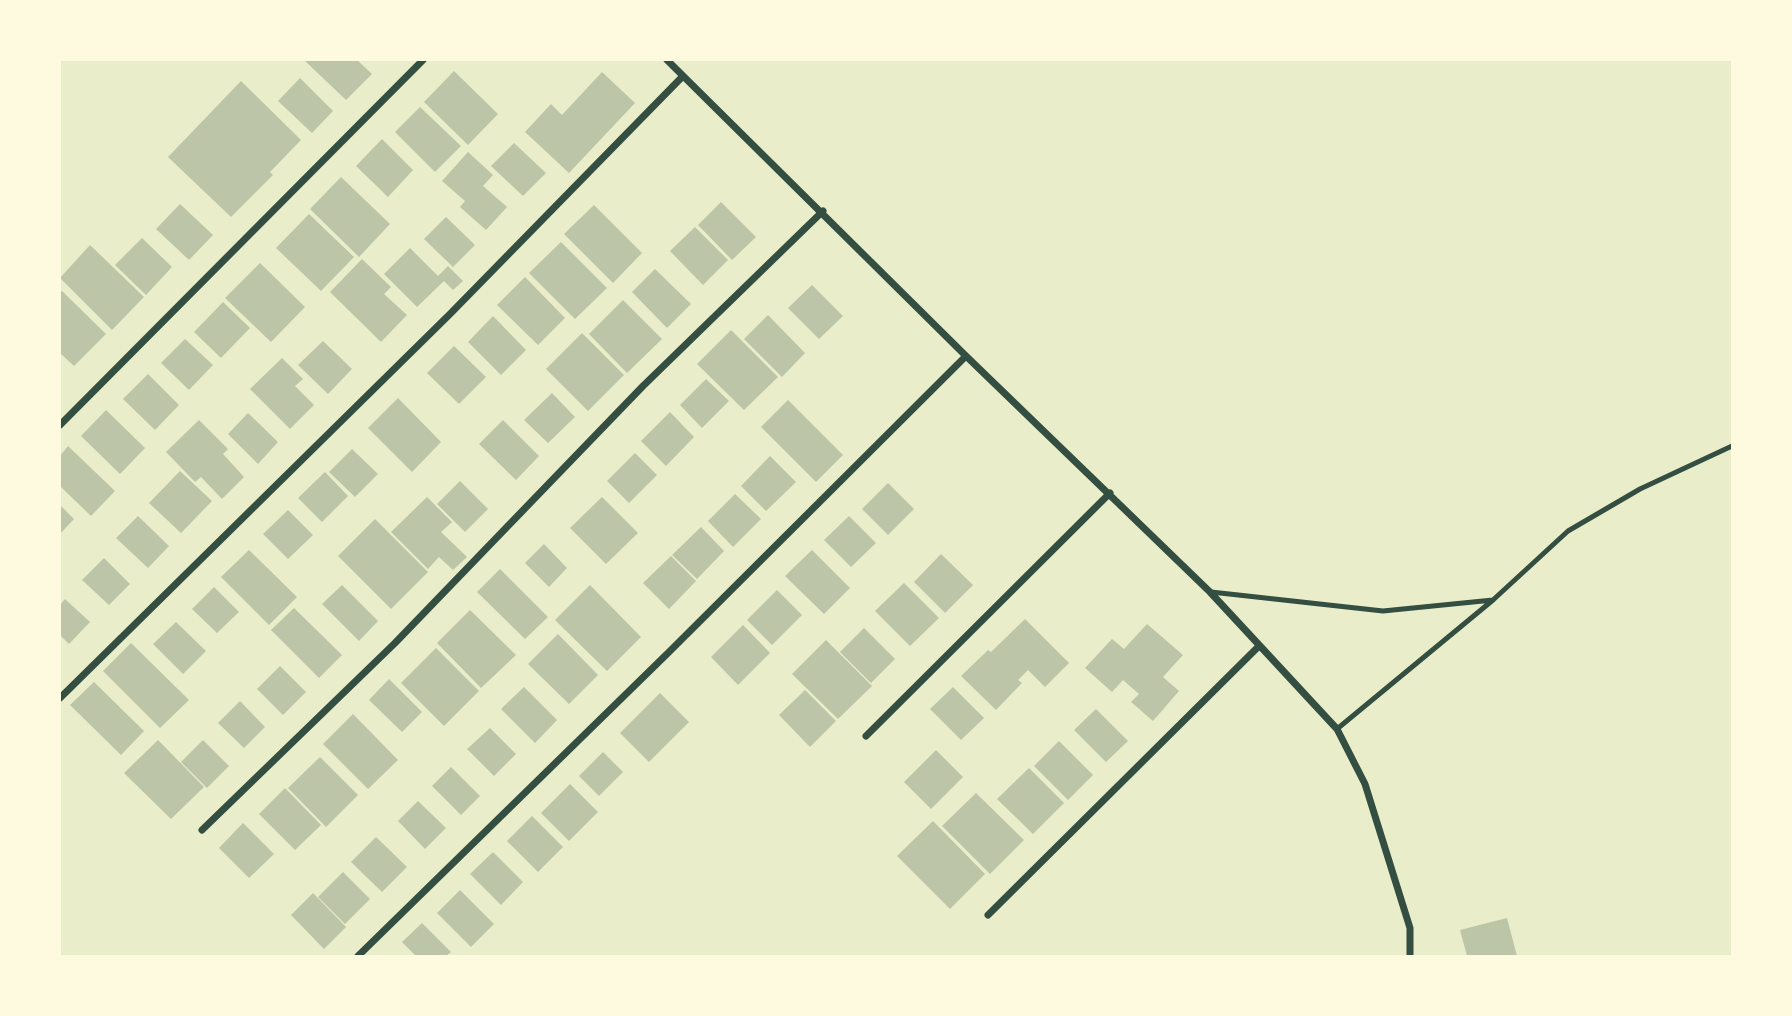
<!DOCTYPE html>
<html>
<head>
<meta charset="utf-8">
<style>
  body { margin:0 }
  #map { position:relative; width:1792px; height:1016px; overflow:hidden; background:#e9edc9; font-family:"Fira Sans",sans-serif }
  canvas { display:block }
  .frame { position:absolute; inset:0; border:61px solid #fefae0; pointer-events:none }
</style>
</head>
<body>
<div id="map">
<canvas width="1792" height="1016"></canvas>
<div class="frame"></div>
</div>
<script>
const ctx = document.querySelector('canvas').getContext('2d');
ctx.lineJoin = 'round';
function fillPath(path, color) { ctx.fillStyle = color; ctx.fill(path, 'evenodd'); }
function strokePath(path, color, width, dash) { ctx.strokeStyle = color; ctx.lineWidth = width; ctx.lineCap = dash ? 'butt' : 'round'; ctx.setLineDash(dash || []); ctx.stroke(path); }
fillPath(new Path2D(`
  M304,60H357L372,74L346,100Z
  M454,71L498,114L468,145L424,102Z
  M602,72L635,103L569,173L525,132L551,104L562,115Z
  M300,78L333,111L312,133L278,101Z
  M241,81L301,140L270,172L273,175L231,217L168,157Z
  M420,107L461,146L435,172L395,132Z
  M382,139L413,170L388,197L356,166Z
  M514,143L546,173L523,196L491,166Z
  M468,152L493,175L483,186L507,207L486,230L460,207L465,201L442,181Z
  M341,177L390,224L359,257L310,209Z
  M721,202L756,237L732,260L698,225Z
  M180,204L213,235L189,260L156,229Z
  M594,205L642,253L613,283L564,234Z
  M309,214L354,257L321,291L276,248Z
  M446,217L475,245L453,267L424,239Z
  M695,227L728,260L703,285L670,251Z
  M142,238L172,267L146,295L115,265Z
  M561,242L607,288L575,319L529,273Z
  M90,245L144,297L112,330L60,278Z
  M410,248L438,276L448,266L463,281L453,290L444,281L417,307L384,274Z
  M362,259L391,287L384,294L407,315L381,342L330,292Z
  M260,263L305,307L271,342L225,298Z
  M655,269L691,304L667,328L632,292Z
  M525,277L565,318L538,345L497,305Z
  M812,285L843,316L819,339L788,308Z
  M62,291L106,334L74,366L60,353V293Z
  M623,300L662,339L627,373L589,334Z
  M223,302L250,328L221,358L194,332Z
  M768,315L805,353L782,377L744,339Z
  M493,316L526,350L501,375L468,342Z
  M731,330L778,377L744,410L697,364Z
  M582,333L624,375L588,411L546,369Z
  M185,339L213,365L189,390L161,363Z
  M323,341L352,369L328,394L298,365Z
  M454,346L486,377L459,404L427,373Z
  M282,358L303,379L295,386L314,405L290,429L250,389Z
  M148,374L179,405L155,430L123,399Z
  M706,379L729,401L702,428L680,405Z
  M552,393L575,417L548,443L524,420Z
  M398,398L441,442L412,472L368,428Z
  M788,400L843,455L816,482L761,427Z
  M106,410L145,448L120,474L81,436Z
  M670,412L694,437L666,466L641,441Z
  M248,413L278,442L258,464L228,434Z
  M199,420L228,449L223,454L244,477L222,499L201,477L195,482L166,452Z
  M503,420L539,456L516,480L479,444Z
  M68,446L115,491L91,516L60,486V456Z
  M352,449L378,474L355,497L329,472Z
  M635,453L657,475L629,503L607,481Z
  M770,456L796,482L766,511L741,486Z
  M180,471L212,501L181,533L149,503Z
  M325,472L348,496L322,522L298,498Z
  M460,481L488,509L465,532L437,504Z
  M888,483L914,509L888,535L862,509Z
  M735,494L761,519L733,547L708,521Z
  M427,497L452,522L441,532L467,557L453,570L439,557L428,569L391,532Z
  M602,497L638,533L606,564L570,528Z
  M60,505L74,519L60,534Z
  M288,510L313,535L288,559L263,534Z
  M138,516L169,546L148,568L116,538Z
  M849,516L876,543L851,567L824,540Z
  M375,519L428,572L391,609L338,556Z
  M701,527L724,551L697,579L672,555Z
  M544,544L567,568L549,587L525,563Z
  M249,550L297,597L269,625L221,577Z
  M812,550L850,588L824,614L785,576Z
  M941,554L973,585L945,613L914,582Z
  M671,556L696,581L669,609L643,583Z
  M104,558L130,584L109,605L82,580Z
  M500,569L548,617L525,639L477,592Z
  M904,583L939,618L910,646L875,611Z
  M342,585L378,621L359,641L322,604Z
  M590,585L641,637L607,671L555,620Z
  M214,587L239,612L217,633L192,609Z
  M777,590L802,615L772,645L747,620Z
  M65,599L90,622L69,644L60,635V605Z
  M294,608L342,655L319,678L271,630Z
  M470,610L516,655L481,688L437,643Z
  M1025,619L1069,663L1045,687L1028,670L1018,680L1022,683L996,710L961,676L988,650L991,652Z
  M176,622L206,651L183,674L153,644Z
  M1147,624L1183,655L1163,677L1179,691L1153,721L1131,702L1139,694L1123,680L1112,692L1085,668L1112,639L1124,649Z
  M743,625L770,653L738,685L711,657Z
  M864,628L895,659L871,683L840,652Z
  M558,634L598,675L569,704L528,664Z
  M826,640L872,686L838,719L792,674Z
  M131,643L189,700L160,728L103,671Z
  M436,648L479,691L444,726L401,683Z
  M280,666L306,692L283,715L257,689Z
  M389,679L422,712L402,732L369,700Z
  M94,682L144,731L121,755L70,705Z
  M524,687L557,720L535,743L501,709Z
  M953,687L984,718L961,740L930,709Z
  M805,690L836,721L810,747L779,715Z
  M660,693L689,722L649,762L620,733Z
  M240,701L265,727L244,748L218,723Z
  M1096,709L1128,741L1106,762L1074,730Z
  M353,714L398,760L368,789L323,744Z
  M490,728L516,754L494,776L467,749Z
  M158,740L204,787L171,819L124,773Z
  M203,740L229,766L207,788L181,762Z
  M1059,741L1093,775L1068,800L1034,766Z
  M936,750L963,777L931,809L904,782Z
  M603,752L623,772L599,796L579,776Z
  M320,757L358,795L326,827L288,788Z
  M451,767L480,796L461,815L432,786Z
  M1029,768L1064,803L1033,834L997,799Z
  M570,784L598,812L569,841L541,813Z
  M285,788L321,825L295,850L259,814Z
  M976,793L1024,840L990,874L942,826Z
  M418,801L446,828L425,849L398,821Z
  M532,816L563,847L538,872L507,841Z
  M933,821L985,874L950,909L897,856Z
  M243,823L274,854L249,878L219,848Z
  M376,837L407,867L382,892L351,862Z
  M493,852L523,882L501,905L470,874Z
  M343,872L370,899L345,924L318,897Z
  M460,890L494,924L471,947L437,913Z
  M313,893L346,927L324,949L291,915Z
  M1507,918L1517,956H1467L1460,930Z
  M422,923L451,952L446,956H416L402,942Z`), '#bcc5a7');
strokePath(new Path2D(`
  M1211,592L1383,611L1493,600
  M1337,729L1493,600L1568,531L1640,489L1732,446`), '#344e41', 5);
strokePath(new Path2D(`
  M667,60L966,356L1210,592L1337,729L1365,784L1410,928V956
  M60,425L423,60
  M60,698L450,314L683,76
  M866,736L1110,493
  M202,830L395,643L643,386L823,211
  M988,915L1259,646
  M358,956L669,652L966,356`), '#344e41', 7);
</script>
</body>
</html>
